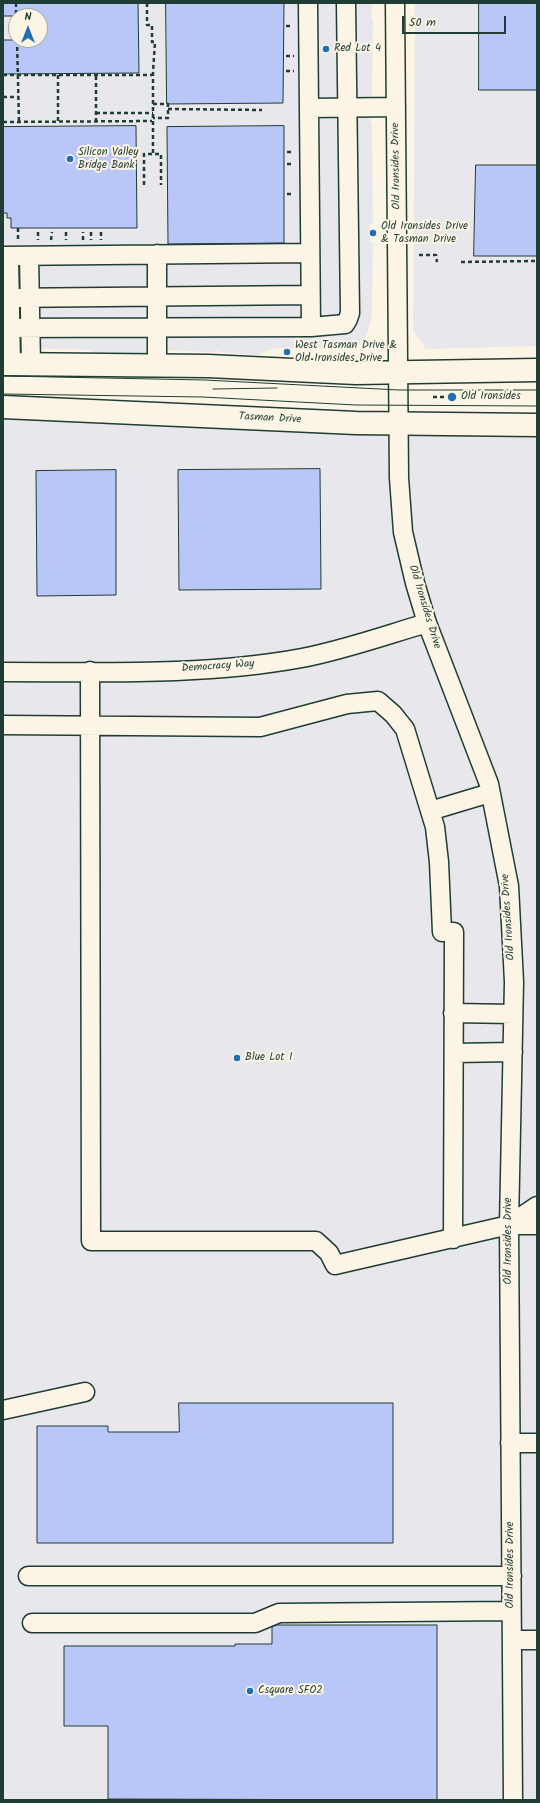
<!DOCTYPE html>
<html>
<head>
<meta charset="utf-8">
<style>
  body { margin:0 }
  #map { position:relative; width:540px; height:1803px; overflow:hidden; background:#fcf5e5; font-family:Kalam,sans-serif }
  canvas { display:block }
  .frame { position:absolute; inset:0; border:4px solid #1f3d34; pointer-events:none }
  .north { position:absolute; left:8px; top:8px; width:40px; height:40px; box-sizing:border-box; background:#fcf5e5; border:1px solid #a4ab9e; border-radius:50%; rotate:0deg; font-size:11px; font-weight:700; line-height:16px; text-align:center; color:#1f3d34 }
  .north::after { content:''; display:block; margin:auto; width:14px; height:18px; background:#1f6fb2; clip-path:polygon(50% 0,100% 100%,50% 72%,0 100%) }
  .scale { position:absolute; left:402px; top:16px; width:104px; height:18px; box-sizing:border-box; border:2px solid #1f3d34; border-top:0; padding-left:5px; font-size:12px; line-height:14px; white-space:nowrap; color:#1f3d34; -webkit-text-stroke:3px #fcf5e5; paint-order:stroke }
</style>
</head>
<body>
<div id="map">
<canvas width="540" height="1803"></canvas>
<div class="frame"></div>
<div class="north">N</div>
<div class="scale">50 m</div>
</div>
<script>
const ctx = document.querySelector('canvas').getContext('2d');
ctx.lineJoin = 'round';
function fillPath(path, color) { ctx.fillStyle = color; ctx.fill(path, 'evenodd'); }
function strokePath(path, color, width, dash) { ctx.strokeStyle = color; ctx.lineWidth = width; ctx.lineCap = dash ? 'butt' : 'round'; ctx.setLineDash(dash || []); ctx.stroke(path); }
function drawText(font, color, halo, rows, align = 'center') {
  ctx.font = font + ' Kalam,sans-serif'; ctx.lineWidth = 4; ctx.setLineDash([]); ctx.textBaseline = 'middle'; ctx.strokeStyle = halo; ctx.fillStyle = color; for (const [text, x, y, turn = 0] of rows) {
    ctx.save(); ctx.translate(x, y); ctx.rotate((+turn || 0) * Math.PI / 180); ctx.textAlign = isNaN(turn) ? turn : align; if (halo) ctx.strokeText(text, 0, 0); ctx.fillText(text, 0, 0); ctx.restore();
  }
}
fillPath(new Path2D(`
  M3,3H373L371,16L373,21L372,95L369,100V119L372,123L373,224L370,225V242L373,243L372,315L368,332L364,339L358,345L345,349L279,348L268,350L258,355L225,353L218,351L212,352L167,350L139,354L94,353L90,350L3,348ZM16,16H40V40H16Z
  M415,3H537V346L426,349L413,331Z
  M3,412L537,438V1800H3Z`), '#e8e7eb');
const building = new Path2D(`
  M3,3H138L139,73L3,74V40H40V16H3Z
  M166,3H284L283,103L167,104Z
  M479,3H537V90H479Z
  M136,126L137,228H11V218H7V213H3V127Z
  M284,126V243L168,244L167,127Z
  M476,165H537V256H474Z
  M320,469L321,589L179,590L178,470Z
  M116,470V595L37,596L36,471Z
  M179,1403H393V1543H37V1426H108V1432H179Z
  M277,1625H437V1800L108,1799V1726H64V1646H235V1644H272V1627Z`);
fillPath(building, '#b9c7f8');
strokePath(building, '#1f3d34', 1);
const minor = new Path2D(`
  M308,3L311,327
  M395,3L399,478L403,532L415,583L427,623L489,784L509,886L514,982L509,1225L513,1800
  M309,108L396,107
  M157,254V366
  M3,256L310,253
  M9,256L11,364
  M29,256L31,365
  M3,298L310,295
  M3,328L311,327L345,324L348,319L350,313L346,3
  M90,671L91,1241H316L329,1253L335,1265L509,1225H537
  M3,672C102,672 204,676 302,658C344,650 386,635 427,623
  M3,725L260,727L347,704L378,701L393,714L405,729L435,827L439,862L442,932H454L453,1239
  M430,811L490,793
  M453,1013L513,1014
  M454,1053L513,1052
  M509,1225L537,1206
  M3,1410L85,1392
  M510,1443H537
  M28,1576H512
  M32,1623H255L279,1613L511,1611
  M512,1640H537`);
const major = new Path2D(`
  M3,364L208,366L356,373L537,370
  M3,407L356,423L537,425`);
strokePath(minor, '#1f3d34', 21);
strokePath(major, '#1f3d34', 25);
strokePath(new Path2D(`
  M16,3V16
  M147,3V25H152V42H155L153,72V154
  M286,26H293
  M17,40L19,122
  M286,56H294
  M286,71H294
  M3,75H152
  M58,75V122
  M3,97H19
  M153,104H168V118H153
  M168,109L262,110
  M96,113H153
  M3,122L152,121
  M96,122V75
  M287,152H294
  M287,164H294
  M144,185V154H161V185
  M287,194H294
  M18,228V241
  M38,232V240
  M66,232V240
  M91,232V240
  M101,232V240
  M51,240L52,232
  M83,240V232
  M419,255H436L437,262
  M461,262L537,261
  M433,397H445`), '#1f3d34', 2.5, [4, 3]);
strokePath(minor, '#fcf5e5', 18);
strokePath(major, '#fcf5e5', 22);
strokePath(new Path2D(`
  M3,376L205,380L399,390H537
  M213,389L277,388
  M3,394L202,397L356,405L537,406`), '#1f3d34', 1);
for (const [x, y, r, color] of [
  [326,49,4,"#1f6fb2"],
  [70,159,4,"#1f6fb2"],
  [373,233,4,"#1f6fb2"],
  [287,352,4,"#1f6fb2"],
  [452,397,5,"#1f6fb2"],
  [237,1058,4,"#1f6fb2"],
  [250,1691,4,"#1f6fb2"]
]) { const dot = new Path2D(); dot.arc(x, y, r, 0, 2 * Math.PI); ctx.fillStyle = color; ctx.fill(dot); strokePath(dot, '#fcf5e5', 1.5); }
drawText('11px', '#1f3d34', '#fcf5e5', [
  ["Red Lot 4",334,49],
  ["Silicon Valley",78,153],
  ["Bridge Bank",78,166],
  ["Old Ironsides Drive",381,227],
  ["& Tasman Drive",381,240],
  ["West Tasman Drive &",295,346],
  ["Old Ironsides Drive",295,359],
  ["Old Ironsides",461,397],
  ["Blue Lot 1",245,1058],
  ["Csquare SFO2",258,1691]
], 'left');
drawText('11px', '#1f3d34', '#fcf5e5', [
  ["Old Ironsides Drive",397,166,-91],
  ["Tasman Drive",270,419,3],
  ["Old Ironsides Drive",424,607,73],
  ["Democracy Way",218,667,-4],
  ["Old Ironsides Drive",509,917,-94],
  ["Old Ironsides Drive",509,1241,-90],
  ["Old Ironsides Drive",511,1565,-90]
]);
</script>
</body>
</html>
